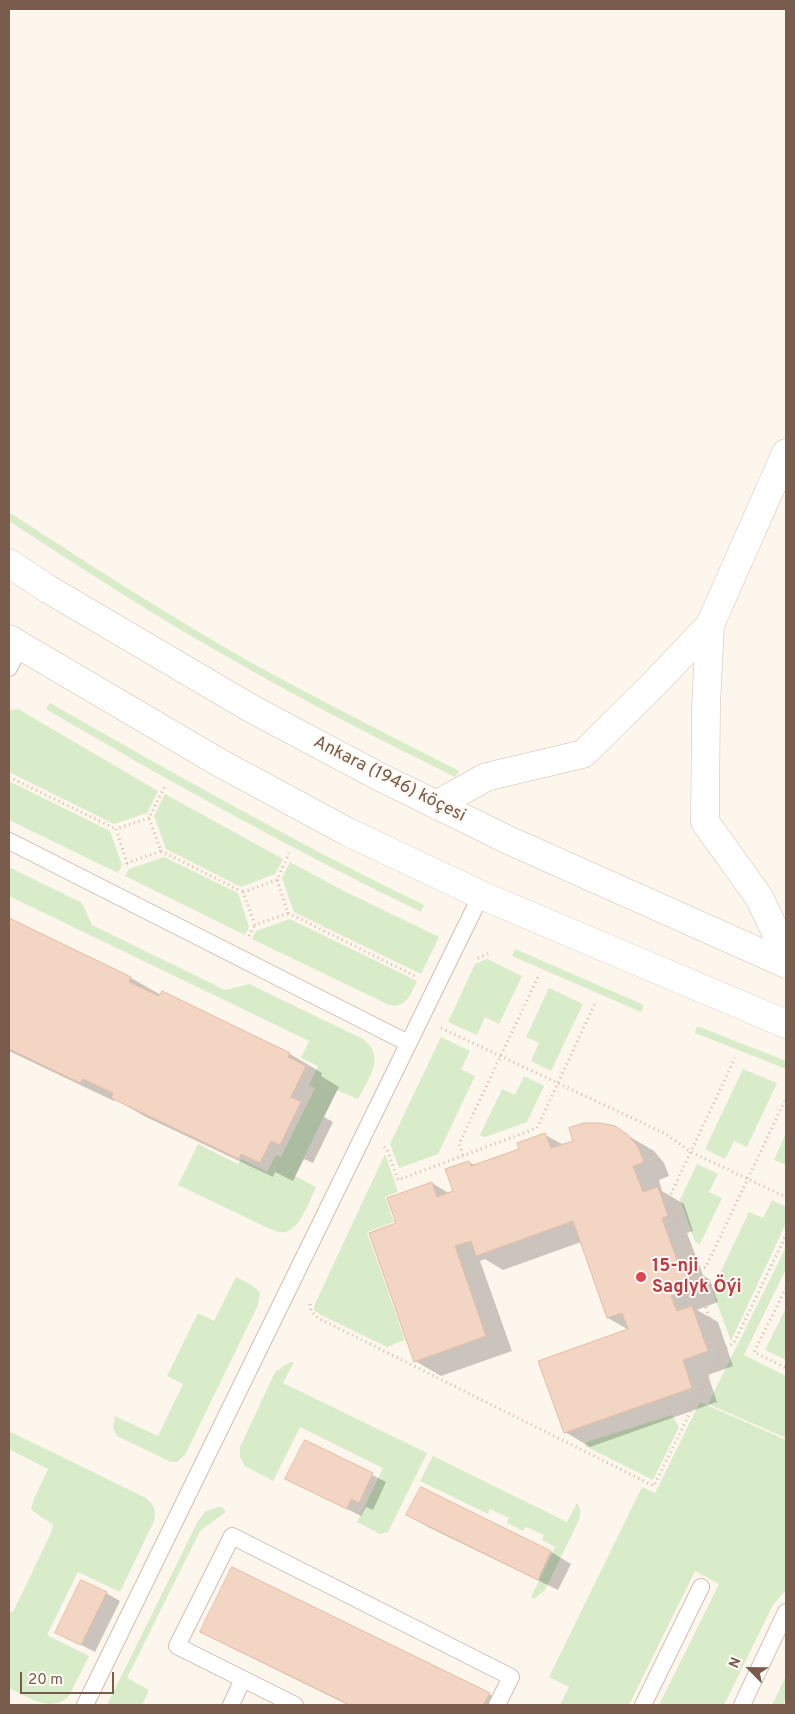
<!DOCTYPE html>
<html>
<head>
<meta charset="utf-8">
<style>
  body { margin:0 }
  #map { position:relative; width:795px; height:1714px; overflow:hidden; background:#fdf6ec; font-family:Overpass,sans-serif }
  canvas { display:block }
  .frame { position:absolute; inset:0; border:10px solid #7a5c4d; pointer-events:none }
  .north { position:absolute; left:725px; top:1644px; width:50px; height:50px; -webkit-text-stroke:4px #fffaf3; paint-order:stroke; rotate:293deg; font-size:14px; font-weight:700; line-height:20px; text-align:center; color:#7a5c4d }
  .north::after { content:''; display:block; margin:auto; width:18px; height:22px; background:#7a5c4d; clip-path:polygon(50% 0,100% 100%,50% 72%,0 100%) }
  .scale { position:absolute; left:20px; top:1672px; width:94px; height:22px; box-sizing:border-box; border:2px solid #7a5c4d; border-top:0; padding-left:6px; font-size:15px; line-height:18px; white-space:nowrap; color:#7a5c4d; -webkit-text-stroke:4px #fffaf3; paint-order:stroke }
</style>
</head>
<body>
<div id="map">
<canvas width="795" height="1714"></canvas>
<div class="frame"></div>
<div class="north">N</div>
<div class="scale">20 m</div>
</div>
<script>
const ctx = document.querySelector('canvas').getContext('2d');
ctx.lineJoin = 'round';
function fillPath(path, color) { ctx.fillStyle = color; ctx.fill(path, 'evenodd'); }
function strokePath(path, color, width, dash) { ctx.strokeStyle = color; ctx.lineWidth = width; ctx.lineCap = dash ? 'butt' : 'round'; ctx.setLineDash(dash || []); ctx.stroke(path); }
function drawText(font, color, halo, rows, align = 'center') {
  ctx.font = font + ' Overpass,sans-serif'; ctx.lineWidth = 4; ctx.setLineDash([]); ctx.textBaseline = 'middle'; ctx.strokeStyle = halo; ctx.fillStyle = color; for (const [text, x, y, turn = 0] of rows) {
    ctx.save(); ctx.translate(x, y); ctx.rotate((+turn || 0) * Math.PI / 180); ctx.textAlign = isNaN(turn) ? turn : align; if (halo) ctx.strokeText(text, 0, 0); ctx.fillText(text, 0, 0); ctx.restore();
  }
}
fillPath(new Path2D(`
  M9,512C88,564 168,615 250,662C319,700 389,735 459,771L455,777C385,742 315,707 247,668C166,623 87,572 9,521Z
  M50,703C173,773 296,843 424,905L421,912C293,850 168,781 46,709Z
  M18,709L158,791L147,813L114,824L9,772V714L10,710Z
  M9,781L110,831L122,865L118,873L9,820Z
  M165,794L283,859L275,874L241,887L166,849L154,816Z
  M164,857L238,893L249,927L245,935L125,876L129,869Z
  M290,862L344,891L439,937L421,974L294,912L282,878Z
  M9,867L82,903L92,925L225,990L249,984L363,1039C387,1057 368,1079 358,1099L337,1090L295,1176L316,1187C310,1199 300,1230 285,1232C280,1233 275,1231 270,1229L178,1185L198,1144L238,1164L241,1159L267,1172L276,1155L281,1157L315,1088L309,1085L318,1066L301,1058L309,1041L9,896Z
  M290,919L417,981C411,994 405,1011 387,1004L252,939L256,931Z
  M515,949L644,1005L641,1012L512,956Z
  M487,959L522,976L499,1024L485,1017L477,1035L448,1022L475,964Z
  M549,988L583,1004L551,1071L531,1061L539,1043L526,1037Z
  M697,1026L786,1061V1069L695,1033Z
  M441,1037L470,1051L461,1069L475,1076L438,1154L399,1168L390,1144Z
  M743,1069L777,1083L747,1147L734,1141L725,1159L705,1149Z
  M524,1076L544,1086L527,1122L485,1137L480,1135L502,1089L515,1095Z
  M786,1133V1165L774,1160Z
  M385,1154L398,1192L385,1197L394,1222L367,1232L405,1340L387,1347L319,1314L314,1310V1306Z
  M697,1164L718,1174L709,1192L722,1198L700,1244L695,1242L680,1200Z
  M772,1200L786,1207V1223L731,1341L712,1290L749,1212L763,1218Z
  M786,1247V1269L744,1355L786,1376V1438L708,1404Z
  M236,1277L250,1284L260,1292L258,1305L185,1455L177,1462H171L117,1436L113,1427L115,1416L158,1436L183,1384L167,1376L198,1313L214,1321Z
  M786,1308V1360L765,1350Z
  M290,1362H294L283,1383L427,1453L388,1532L380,1534L357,1522L383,1468L300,1427L273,1481L245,1466L240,1457V1447L275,1372Z
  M700,1402L786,1440V1590L773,1605L724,1705H659L719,1584L695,1571L629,1705H560L569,1687L549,1677L642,1487L655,1493Z
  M672,1415L679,1427L653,1480L585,1446L587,1442Z
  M9,1431L146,1498C155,1505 157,1512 153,1523L120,1592L78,1572L47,1635L89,1656L69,1696C51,1714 28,1697 9,1688V1611L13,1612L51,1533L53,1525C46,1519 38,1516 31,1509L34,1499L48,1469L9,1449Z
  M433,1456L567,1522L577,1503C583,1511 580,1516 577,1524L545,1590L534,1599L531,1597L555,1547L542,1540L544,1535L526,1527L523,1531L507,1523L509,1518L490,1509L488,1514L420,1481Z
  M218,1507H222L226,1512L200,1531L127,1678L149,1690L142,1705H107L198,1521L206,1511Z
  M786,1676V1698L783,1705H772Z`), '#d8ecc9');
fillPath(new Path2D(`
  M9,920L131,978L161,995L290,1054L322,1073L321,1076L339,1087L324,1117L333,1122L313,1163L304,1159L293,1181L275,1172L273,1177L146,1117L115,1099L114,1101L9,1051Z
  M615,1128L654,1151L664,1163L669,1176L659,1180L662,1191L684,1204L693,1231L687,1233L703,1275L710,1280L718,1302L697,1310L718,1322L733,1366L708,1375L717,1402L590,1447L565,1432L629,1330L608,1318L581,1242L503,1270L485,1259L480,1261L512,1351L441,1376L415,1361L398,1224L432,1183L450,1194L455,1192L469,1162L476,1166L521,1150L545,1135L564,1145Z
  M305,1441L386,1482L373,1510L366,1507L361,1516L301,1486Z
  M421,1489L551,1552L571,1564L558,1590L428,1527L408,1515Z
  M106,1593L120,1601L95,1652L56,1632Z
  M202,1632L489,1694L509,1705H348L228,1646Z`), '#0003');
const building = new Path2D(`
  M9,918L131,977L129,982L159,996L162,991L290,1053L288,1057L306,1066L291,1097L301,1102L280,1145L271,1141L260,1163L241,1154L239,1159L111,1098L113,1093L83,1079L80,1083L9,1049Z
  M584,1123H600L615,1126L628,1135L638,1147L644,1162L633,1166L643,1192L658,1187L668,1216L662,1218L679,1266L685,1264L693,1288L671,1296L677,1311L692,1306L708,1351L683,1360L692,1388L564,1433L538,1361L628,1329L622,1313L607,1318L573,1221L476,1256L471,1241L455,1246L486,1336L414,1362L369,1233L396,1223L387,1198L432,1182L437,1197L453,1191L445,1169L469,1161L471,1166L519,1149L517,1143L545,1133L551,1148L573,1141L569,1128Z
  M305,1440L373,1473L359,1503L351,1499L347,1509L285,1479Z
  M421,1487L551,1551L538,1580L406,1515Z
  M232,1567L490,1693L483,1705H350L200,1632Z
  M81,1580L107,1592L81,1645L55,1633Z`);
fillPath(building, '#f3d5c3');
strokePath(building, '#e6bba3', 1);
const service = new Path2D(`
  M9,668L20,646
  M9,841L408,1043
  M85,1705L481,895
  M231,1705L243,1679
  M295,1705L177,1646L232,1536L511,1677L497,1705
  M643,1705L701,1587
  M742,1705L786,1612`);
const minor = new Path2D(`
  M710,625L706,706L705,822L759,897L786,954
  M436,805L486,777L583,754L653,685L710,625L786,453`);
const secondary = new Path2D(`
  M9,563L48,589L252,709L378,776L506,839L786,964
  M9,639L220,763L348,832L481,895L786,1024`);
strokePath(service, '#d1beb0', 18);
strokePath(minor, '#d1beb0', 29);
strokePath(secondary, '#d6c0b0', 29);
strokePath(new Path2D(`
  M9,777L116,829
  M149,818L116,829L127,863L161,851L149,818L165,786
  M161,851L243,892
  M277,880L243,892L255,925L288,913L277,880L289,853
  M288,913L415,976
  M249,936L255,925
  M478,958L490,953
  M441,1028L666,1134L691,1152L786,1197
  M384,1147L387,1149L398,1180L537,1128L596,1001
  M463,1155L459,1144L539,975
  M695,1272L706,1267L786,1098
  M786,1288L754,1352L786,1368
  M310,1304L311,1311L318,1318L654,1486L720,1351L734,1343L786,1235
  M720,1351L670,1196L735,1058`), '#d9b8a5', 3, [1, 4]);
strokePath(service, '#fff', 16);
strokePath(minor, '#fff', 28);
strokePath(secondary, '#fff', 28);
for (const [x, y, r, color] of [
  [641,1277,6,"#e0444e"]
]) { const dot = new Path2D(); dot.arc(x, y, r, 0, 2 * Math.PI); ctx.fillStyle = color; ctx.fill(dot); strokePath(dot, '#fffaf3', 2); }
drawText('18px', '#7a5c4d', '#fffaf3', [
  ["Ankara (1946) köçesi",389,780,27]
]);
drawText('bold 18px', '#be3a42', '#fffaf3', [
  ["15-nji",652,1267],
  ["Saglyk Öýi",652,1288]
], 'left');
</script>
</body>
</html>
